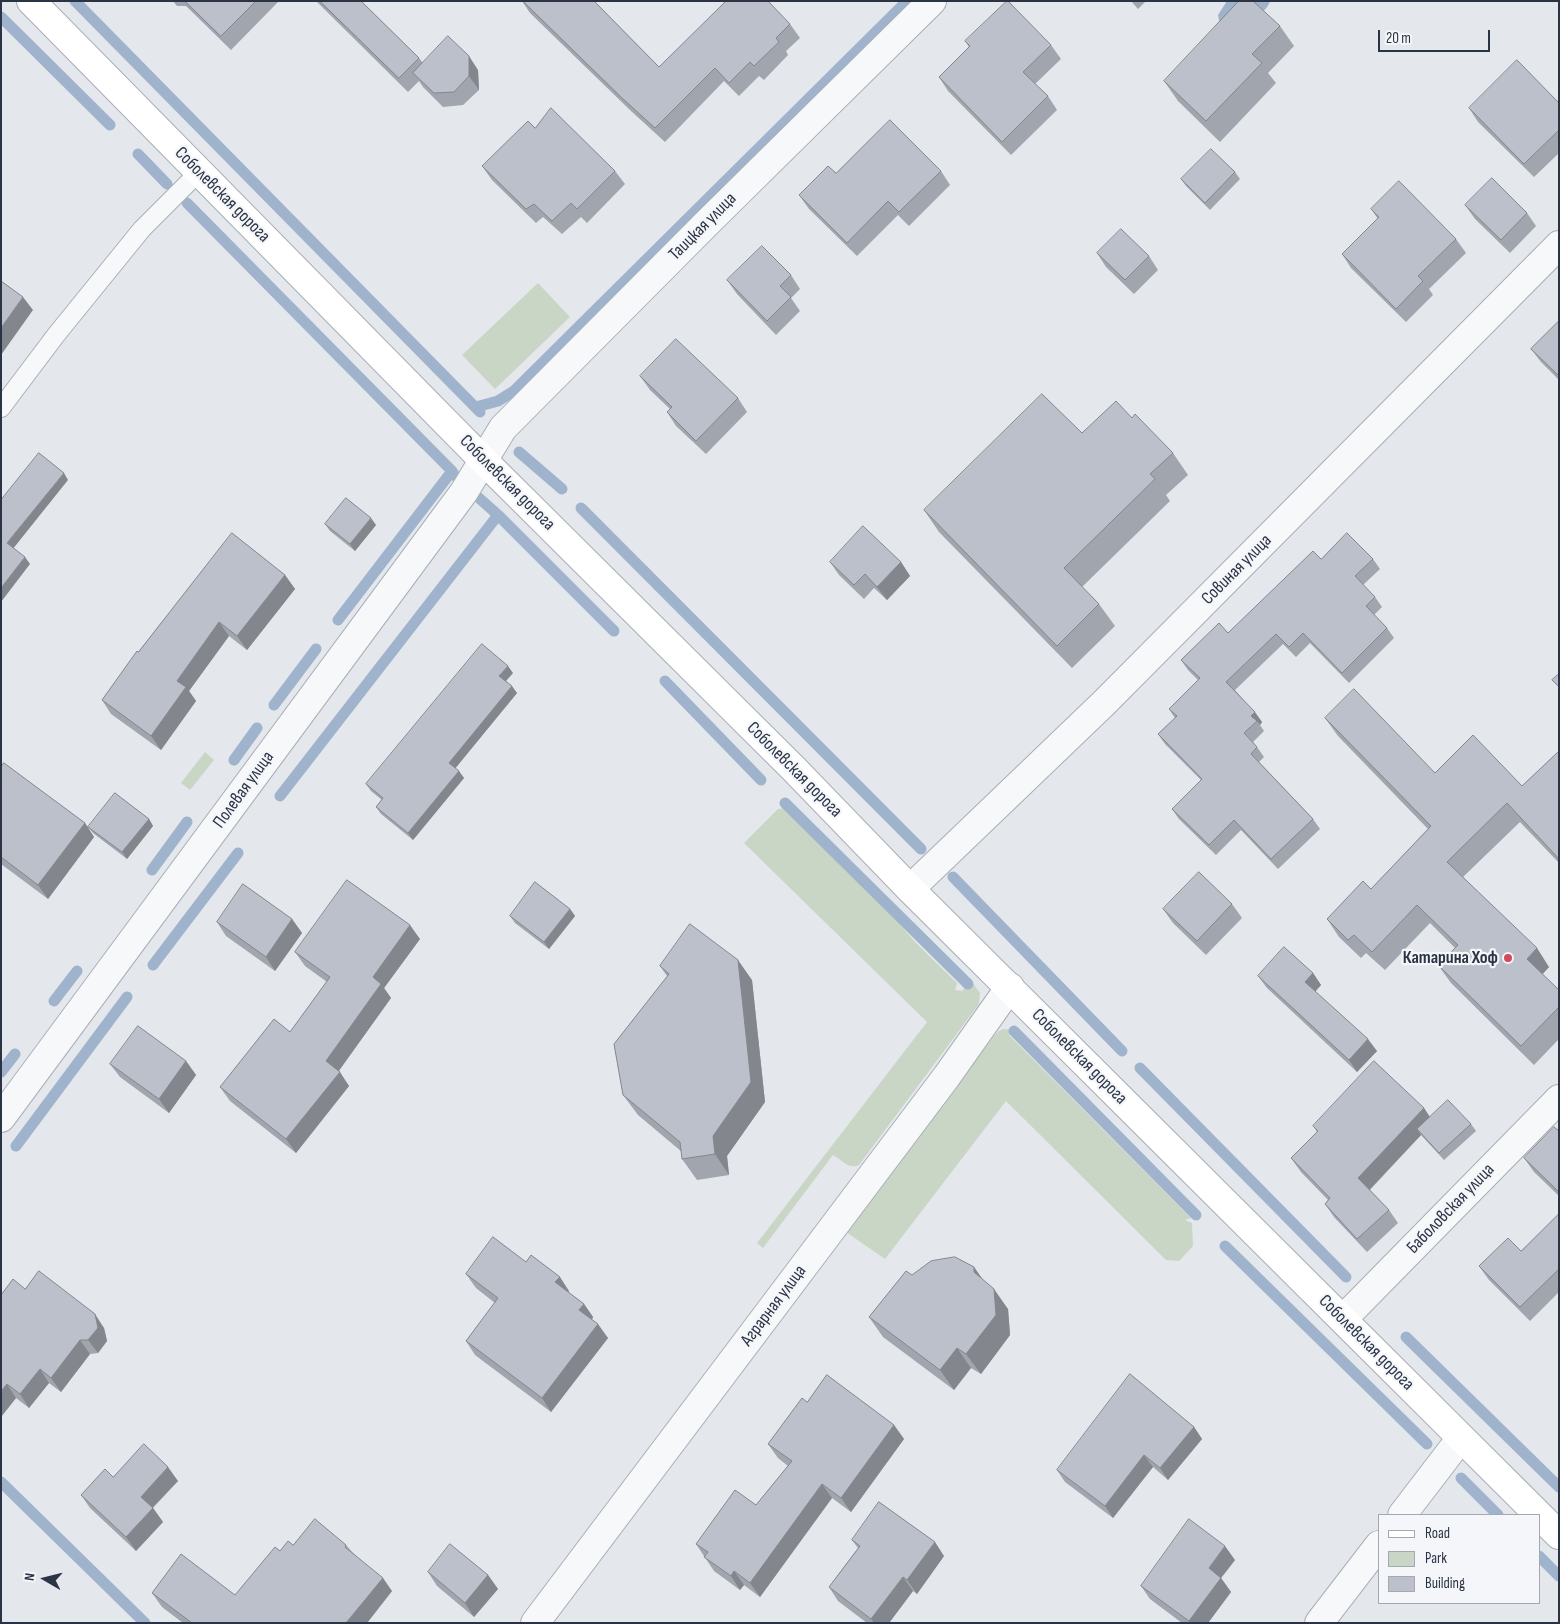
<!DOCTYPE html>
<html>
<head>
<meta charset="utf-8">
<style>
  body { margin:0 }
  #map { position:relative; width:1560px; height:1624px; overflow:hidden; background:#e4e7ec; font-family:"Sofia Sans Condensed",sans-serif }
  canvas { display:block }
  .frame { position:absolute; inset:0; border:2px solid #2b3445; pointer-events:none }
  .legend { position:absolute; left:1378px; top:1514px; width:162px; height:90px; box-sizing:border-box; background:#f4f6f9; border:1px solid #a4a8b1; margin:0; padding:6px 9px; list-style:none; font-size:15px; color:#2b3445 }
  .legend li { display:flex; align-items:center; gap:10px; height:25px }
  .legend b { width:25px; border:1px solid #a4a8b1 }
  .north { position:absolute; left:20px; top:1554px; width:50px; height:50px; -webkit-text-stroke:4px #f4f6f9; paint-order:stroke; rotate:278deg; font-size:14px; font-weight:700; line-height:20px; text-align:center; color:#2b3445 }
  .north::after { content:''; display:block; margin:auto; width:18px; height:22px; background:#2b3445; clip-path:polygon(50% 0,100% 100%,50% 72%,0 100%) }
  .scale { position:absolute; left:1378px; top:30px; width:112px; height:22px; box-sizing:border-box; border:2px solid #2b3445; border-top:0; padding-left:6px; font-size:15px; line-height:18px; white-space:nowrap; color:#2b3445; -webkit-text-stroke:4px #f4f6f9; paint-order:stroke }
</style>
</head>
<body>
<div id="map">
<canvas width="1560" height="1624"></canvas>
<div class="frame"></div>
<ul class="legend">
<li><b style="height:6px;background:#fff"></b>Road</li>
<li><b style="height:14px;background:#c9d6c5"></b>Park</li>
<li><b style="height:14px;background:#bbc0ca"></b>Building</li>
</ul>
<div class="north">N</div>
<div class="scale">20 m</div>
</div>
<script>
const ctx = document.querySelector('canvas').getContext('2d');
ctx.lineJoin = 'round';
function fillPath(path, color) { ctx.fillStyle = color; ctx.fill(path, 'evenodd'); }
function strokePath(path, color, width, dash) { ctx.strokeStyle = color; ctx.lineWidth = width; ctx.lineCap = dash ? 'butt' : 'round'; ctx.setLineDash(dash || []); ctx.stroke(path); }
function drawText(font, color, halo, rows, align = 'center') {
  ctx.font = font + ' "Sofia Sans Condensed",sans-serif'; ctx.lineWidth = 4.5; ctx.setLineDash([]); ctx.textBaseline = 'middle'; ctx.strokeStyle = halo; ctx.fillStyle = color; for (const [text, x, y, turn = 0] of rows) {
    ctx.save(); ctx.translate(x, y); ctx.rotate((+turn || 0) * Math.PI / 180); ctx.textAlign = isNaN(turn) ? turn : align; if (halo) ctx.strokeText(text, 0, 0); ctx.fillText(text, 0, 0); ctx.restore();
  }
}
fillPath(new Path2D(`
  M538,283L570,317L495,389L462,355Z
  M205,752L214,760L190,790L181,783Z
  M785,808L889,912L916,943L957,983L955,990L962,991L971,981L980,993L979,1004L859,1165C849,1170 842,1160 833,1155L763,1248L757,1243L927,1022L744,843L778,809Z
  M1004,1029L1017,1030L1009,1035L1191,1218L1185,1220L1192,1223L1193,1246L1179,1261L1166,1260L1006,1101L885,1259L846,1232L995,1035L999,1031Z`), '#c9d6c5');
fillPath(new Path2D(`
  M1227,1H1270C1265,19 1235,22 1220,25L1218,15Z`), '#9fb4cc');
strokePath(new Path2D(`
  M75,1L480,412
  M1,17L110,125
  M138,154L167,184
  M187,203L452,471L455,476
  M476,407L498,401L514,391L907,1
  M519,452L562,489
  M479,498L498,515L614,631
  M581,508L921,849
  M338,620L452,471
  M665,681L761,780
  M274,705L316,649
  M234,760L257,728
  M280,796L498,515
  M785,803L968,984
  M152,870L187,822
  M953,877L1122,1051
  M153,965L238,853
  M54,1001L77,971
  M1014,1031L1196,1215
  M1140,1068L1346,1277
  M1,1072L15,1054
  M16,1146L127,997
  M1225,1246L1427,1444
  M1406,1337L1559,1487
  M1461,1478L1498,1515
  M1,1482L145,1623
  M1539,1556L1559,1576`), '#9fb4cc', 11);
const lane = new Path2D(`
  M1,408L56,335L142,229L199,172`);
const street = new Path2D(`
  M910,889L1104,703L1559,245
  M1,1118L464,492L503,428L707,223L932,1
  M1343,1319L1559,1099
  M1402,1515L1461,1438
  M535,1623L947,1076L1010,987
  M1319,1623L1379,1545`);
const secondary = new Path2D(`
  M31,1L483,460L794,769L910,889L1559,1535`);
strokePath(lane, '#a9aeb7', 20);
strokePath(street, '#a9aeb7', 30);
strokePath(secondary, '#a9aeb7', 30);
strokePath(lane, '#f7f8fa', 18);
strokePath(street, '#f7f8fa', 28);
strokePath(secondary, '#fff', 28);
fillPath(new Path2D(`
  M173,1H279L231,50L186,6H177Z
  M316,1H361L419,58L423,63L478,70L479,90L463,105L443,107L423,87L419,81L408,92Z
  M522,1H594L659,67L790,24L800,38L786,51L788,55L764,80L759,76L739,96L724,81L665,142L631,111L530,13Z
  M1131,1H1146L1138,9Z
  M1280,26L1294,46L1268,73L1276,83L1220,142L1178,101L1164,81Z
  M965,41L1051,45L1061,59L1035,84L1048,96L1057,110L1011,155L948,91L939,77L969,47Z
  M1559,103V153L1534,177L1478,122L1469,108Z
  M535,128L615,171L625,184L587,223L581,217L562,234L543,217L536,223L492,180L482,166Z
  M941,171L950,185L909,226L898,215L857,256L809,209L799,195L836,173Z
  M1235,172L1240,179L1210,210L1186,186L1181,179Z
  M1465,205L1527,213L1536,226L1510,253L1475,219Z
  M1371,209L1456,239L1466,253L1429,289L1433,295L1406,322L1351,268L1342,254L1378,219Z
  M1097,253L1149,256L1158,270L1134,294L1106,267Z
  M791,275L800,289L791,298L800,311L776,335L737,294L727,280Z
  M1559,321V380L1541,362L1531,349Z
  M640,376L738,398L747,412L706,454L676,426L667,412L670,409L650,390Z
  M1132,418L1173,453L1188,475L1166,495L1170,501L1082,587L1099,604L1115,626L1072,668L939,532L924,510L1082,433Z
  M325,524L376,525L355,551L330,531Z
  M1321,559H1373L1380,569L1363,585L1375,597L1382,607L1374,615L1387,628L1394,638L1349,683L1310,643L1296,657L1283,644L1235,690L1262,722L1260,725L1264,731L1253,742L1257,747L1264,757L1259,762L1313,819L1320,829L1278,869L1241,830L1216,855L1179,819L1172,809L1201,780L1165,744L1158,734L1175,718L1169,709L1198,680L1188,670L1181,660L1228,633Z
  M830,562H901L910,576L887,600L874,588L864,599L839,575Z
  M285,575L295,589L247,650L229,636L189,691L196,701L161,750L111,714L102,700L138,652Z
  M513,673L506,681L517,693L455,768L464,778L413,840L381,814L376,807L382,800L371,791L366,784Z
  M1325,718L1435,773L1522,786L1559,751V863L1520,822L1463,877L1549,967L1542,974L1559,990V1039L1534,1065L1451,983L1438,965L1455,948L1430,923L1385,970L1366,953L1361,958L1339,937L1327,919L1371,889L1428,829L1338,736Z
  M1,767L85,823L94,837L48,899L1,864Z
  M149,819L153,826L127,859L93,833L88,827Z
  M1232,904L1242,918L1206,955L1173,923L1163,909Z
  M570,909L575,916L549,949L515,923L510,916Z
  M292,919L302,933L275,971L226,936L217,922Z
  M420,939L384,988L391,998L338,1071L349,1086L296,1153L230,1101L220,1087L290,1032L327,982L305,966L295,952Z
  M660,966L752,980L765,1102L727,1156L729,1175L697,1180L682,1159V1152L638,1115L623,1095L667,976Z
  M1313,973L1321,985L1315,992L1377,1051L1357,1072L1267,988L1258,976Z
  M186,1061L196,1075L169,1113L120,1077L110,1064Z
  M1424,1108L1430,1117L1471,1124L1476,1131L1444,1160L1421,1135L1370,1190L1389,1210L1398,1223L1367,1252L1334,1217L1325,1204L1328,1200L1301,1172L1291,1158L1317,1132L1313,1126Z
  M1559,1131V1196L1534,1172L1524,1158Z
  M1559,1214V1292L1530,1321L1489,1280L1479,1266L1521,1251Z
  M526,1262L569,1291L568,1292L584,1304L593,1317L592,1320L608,1338L551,1412L475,1355L466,1341L495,1303L476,1288L466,1274Z
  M974,1267L982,1279L1008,1309L1010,1335L981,1374L971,1368L954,1390L883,1337L869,1317L912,1275Z
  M25,1289L104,1328L107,1341L98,1353L90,1354L61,1392L49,1383L29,1408L16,1398L1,1417Z
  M807,1402L894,1425L904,1439L851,1512L832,1498L760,1597L744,1585L740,1590L714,1571L696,1544L756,1505L788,1466L778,1458L768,1444Z
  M1194,1427L1202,1439L1168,1480L1153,1467L1113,1518L1065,1482L1057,1470Z
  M113,1477L178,1481L153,1508L163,1522L136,1551L90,1508L81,1495Z
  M852,1540L944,1556L917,1594L913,1591L889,1623H867L838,1601L829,1587L858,1548Z
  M293,1545H346L352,1552L392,1591L367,1623H183L162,1607L152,1593L235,1595L280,1551Z
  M1235,1560L1221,1578L1231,1592L1208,1623H1182L1150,1599L1141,1586Z
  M428,1572L488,1575L498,1589L474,1617L437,1586Z`), '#a1a5ae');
fillPath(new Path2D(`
  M469,56L478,70L479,90L469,76Z
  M23,297L33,310L1,355V328Z
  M64,473L68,480L12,550L7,543Z
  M371,518L376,525L355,551L350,544Z
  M25,557L30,564L1,602V588Z
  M901,562L910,576L887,600L877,587Z
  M285,575L295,589L247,650L237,636Z
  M219,622L229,636L189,691L196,701L161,750L151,736L177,681Z
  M508,666L513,673L504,683L499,676Z
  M512,686L517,693L454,770L449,763Z
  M1255,712L1262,722L1260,725L1257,721L1251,716Z
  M459,771L464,778L413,840L408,833Z
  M149,819L153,826L127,859L122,852Z
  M85,823L94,837L48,899L38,885Z
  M570,909L575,916L549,949L544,942Z
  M292,919L302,933L275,971L266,957Z
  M410,925L420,939L384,988L391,998L336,1075L326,1061L373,977Z
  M1537,948L1549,967L1540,977L1527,959Z
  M738,960L752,980L765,1102L727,1156L729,1175L715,1154L713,1136Z
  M1313,973L1321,985L1313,994L1305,982Z
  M1368,1039L1377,1051L1357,1072L1349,1060Z
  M186,1061L196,1075L169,1113L159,1099Z
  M340,1072L349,1086L296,1153L286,1139Z
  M1424,1108L1433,1122L1417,1129L1421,1135L1368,1191L1358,1178Z
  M974,1267L988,1287L974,1272Z
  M560,1277L569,1291L565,1296L555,1282Z
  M994,1289L1008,1309L1010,1335L981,1374L966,1354Z
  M584,1304L593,1317L589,1324L579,1310Z
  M95,1314L104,1328L107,1341L98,1353L88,1340Z
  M598,1324L608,1338L551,1412L542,1398Z
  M80,1340L90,1354L61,1392L51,1378Z
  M957,1348L971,1368L954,1390L940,1370Z
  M40,1369L49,1383L29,1408L20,1394Z
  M7,1384L16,1398L1,1417V1391Z
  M894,1425L904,1439L851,1512L841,1498Z
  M1194,1427L1202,1439L1168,1480L1160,1468Z
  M1144,1455L1153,1467L1113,1518L1105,1506Z
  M168,1467L178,1481L150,1510L141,1497Z
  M822,1484L832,1498L760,1597L750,1583Z
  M153,1508L163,1522L136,1551L126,1537Z
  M935,1542L944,1556L917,1594L907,1580Z
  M1225,1546L1235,1560L1221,1578L1231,1592L1208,1623H1190L1189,1621L1209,1568Z
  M734,1571L744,1585L740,1590L731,1576Z
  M488,1575L498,1589L474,1617L465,1603Z
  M903,1577L913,1591L889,1623H874L871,1619Z
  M383,1578L392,1591L367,1623H346Z`), '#83868d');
const building = new Path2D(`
  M185,1H256L221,36Z
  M320,1H361L419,58L399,78Z
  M523,1H594L659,67L726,1H768L790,24L776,38L779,42L754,66L750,62L729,83L715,68L655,128L622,98Z
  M1007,1H1008L1051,45L1023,72L1048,96L1002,142L939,77L970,46L965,41Z
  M1239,1H1253L1280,26L1252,54L1262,63L1206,121L1164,81Z
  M448,36L469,56V76L454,92L434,93L413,73Z
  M1517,60L1559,103V130L1524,164L1469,108Z
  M551,108L615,171L577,209L571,203L552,221L534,204L526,209L482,166L528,121L535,128Z
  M890,120L941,171L899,212L888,201L847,243L799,195L828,166L836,173Z
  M1211,149L1235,172L1205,203L1181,179Z
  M1492,178L1527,213L1501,240L1465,205Z
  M1399,181L1456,239L1418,276L1423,281L1396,309L1342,254L1379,217L1371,209Z
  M1121,229L1149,256L1125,280L1097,253Z
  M762,246L791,275L780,286L791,297L767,321L727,280Z
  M1,281L23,297L1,328Z
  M1559,321V376L1531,349Z
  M676,339L738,398L696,441L667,412L672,407L640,376Z
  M1042,394L1082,433L1116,401L1132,418L1135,414L1173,453L1150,474L1155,479L1064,568L1099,604L1057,646L924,510Z
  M39,453L64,473L7,543L25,557L1,588V500Z
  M346,498L371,518L350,544L325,524Z
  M863,526L901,562L877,587L865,574L854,585L830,562Z
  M232,533L285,575L237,636L219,622L177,681L186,687L151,736L102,700L137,651L138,652Z
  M1347,533L1373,559L1355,576L1375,597L1366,606L1387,628L1342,673L1303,633L1289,647L1276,634L1226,682L1255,712L1251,716L1257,721L1244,733L1257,747L1251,754L1313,819L1271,859L1234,820L1209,845L1172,809L1202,779L1158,734L1177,716L1169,709L1200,678L1181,660L1219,623L1228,633L1313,551L1321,559Z
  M482,644L508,666L499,676L512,686L449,763L459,771L408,833L376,807L383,798L366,784Z
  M1559,674V687L1552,680Z
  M1354,689L1435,773L1473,735L1522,786L1559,751V859L1507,803L1447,862L1537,948L1527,959L1559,990V1007L1521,1046L1438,965L1458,945L1417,905L1372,952L1354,935L1348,940L1327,919L1363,881L1371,889L1431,826L1325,718Z
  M4,763L85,823L38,885L1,857V767Z
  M115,793L149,819L122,852L88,827Z
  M1199,872L1232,904L1197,941L1163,909Z
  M347,880L410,925L373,977L381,984L326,1061L340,1072L286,1139L220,1087L274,1019L290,1032L330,977L295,952Z
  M535,882L570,909L544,942L510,916Z
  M243,884L292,919L266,957L217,922Z
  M690,924L738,960L751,1082L713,1136L715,1154L682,1159L680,1142L623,1095L614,1044L669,974L660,966Z
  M1284,947L1313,973L1305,982L1368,1039L1349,1060L1258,976Z
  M138,1026L186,1061L159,1099L110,1064Z
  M1374,1061L1424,1108L1358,1178L1389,1210L1357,1239L1325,1204L1330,1198L1291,1158L1318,1131L1313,1126Z
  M1448,1100L1471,1124L1439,1153L1417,1129Z
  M1554,1127L1559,1131V1192L1524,1158Z
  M1559,1214V1269L1520,1307L1479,1266L1508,1238L1521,1251Z
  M493,1237L526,1262L531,1255L560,1277L555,1282L584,1304L579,1310L598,1324L542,1398L466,1341L498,1298L466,1274Z
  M955,1257L974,1267V1272L994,1289L996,1315L966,1354L957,1348L940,1370L869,1317L906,1271L912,1275L931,1261Z
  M39,1271L95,1314L98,1328L88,1340H80L51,1378L40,1369L20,1394L7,1384L1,1391V1295L13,1279L25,1289Z
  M1130,1374L1194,1427L1160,1468L1144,1455L1105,1506L1057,1470Z
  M827,1375L894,1425L841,1498L822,1484L750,1583L734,1571L731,1576L704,1557L708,1552L696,1544L735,1490L756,1505L792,1461L768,1444L802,1398L807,1402Z
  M144,1444L168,1467L141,1497L153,1508L126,1537L81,1495L105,1469L113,1477Z
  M879,1502L935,1542L907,1580L903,1577L871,1619L829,1587L860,1546L852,1540Z
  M315,1519L346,1545L345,1547L383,1578L346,1623H192L152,1593L181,1554L235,1595L275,1547L280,1551L288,1541L293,1545Z
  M1189,1519L1225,1546L1209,1568L1221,1578L1189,1621L1141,1586Z
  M450,1544L488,1575L465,1603L428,1572Z`);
fillPath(building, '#bbc0ca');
strokePath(building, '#83868d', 1);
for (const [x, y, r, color] of [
  [1508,958,5,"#d1495b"]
]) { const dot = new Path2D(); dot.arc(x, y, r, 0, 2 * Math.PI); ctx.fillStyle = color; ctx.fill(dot); strokePath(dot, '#f4f6f9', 2); }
drawText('18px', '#2b3445', '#f4f6f9', [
  ["Соболевская дорога",222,195,45],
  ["Таицкая улица",703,227,-45],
  ["Соболевская дорога",507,483,45],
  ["Совиная улица",1237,570,-45],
  ["Соболевская дорога",794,770,45],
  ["Полевая улица",244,790,-54],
  ["Соболевская дорога",1079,1057,45],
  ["Баболовская улица",1451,1209,-46],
  ["Аграрная улица",774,1306,-53],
  ["Соболевская дорога",1366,1343,45]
]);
drawText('bold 18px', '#2b3445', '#f4f6f9', [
  ["Катарина Хоф",1498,958]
], 'right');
</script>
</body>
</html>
